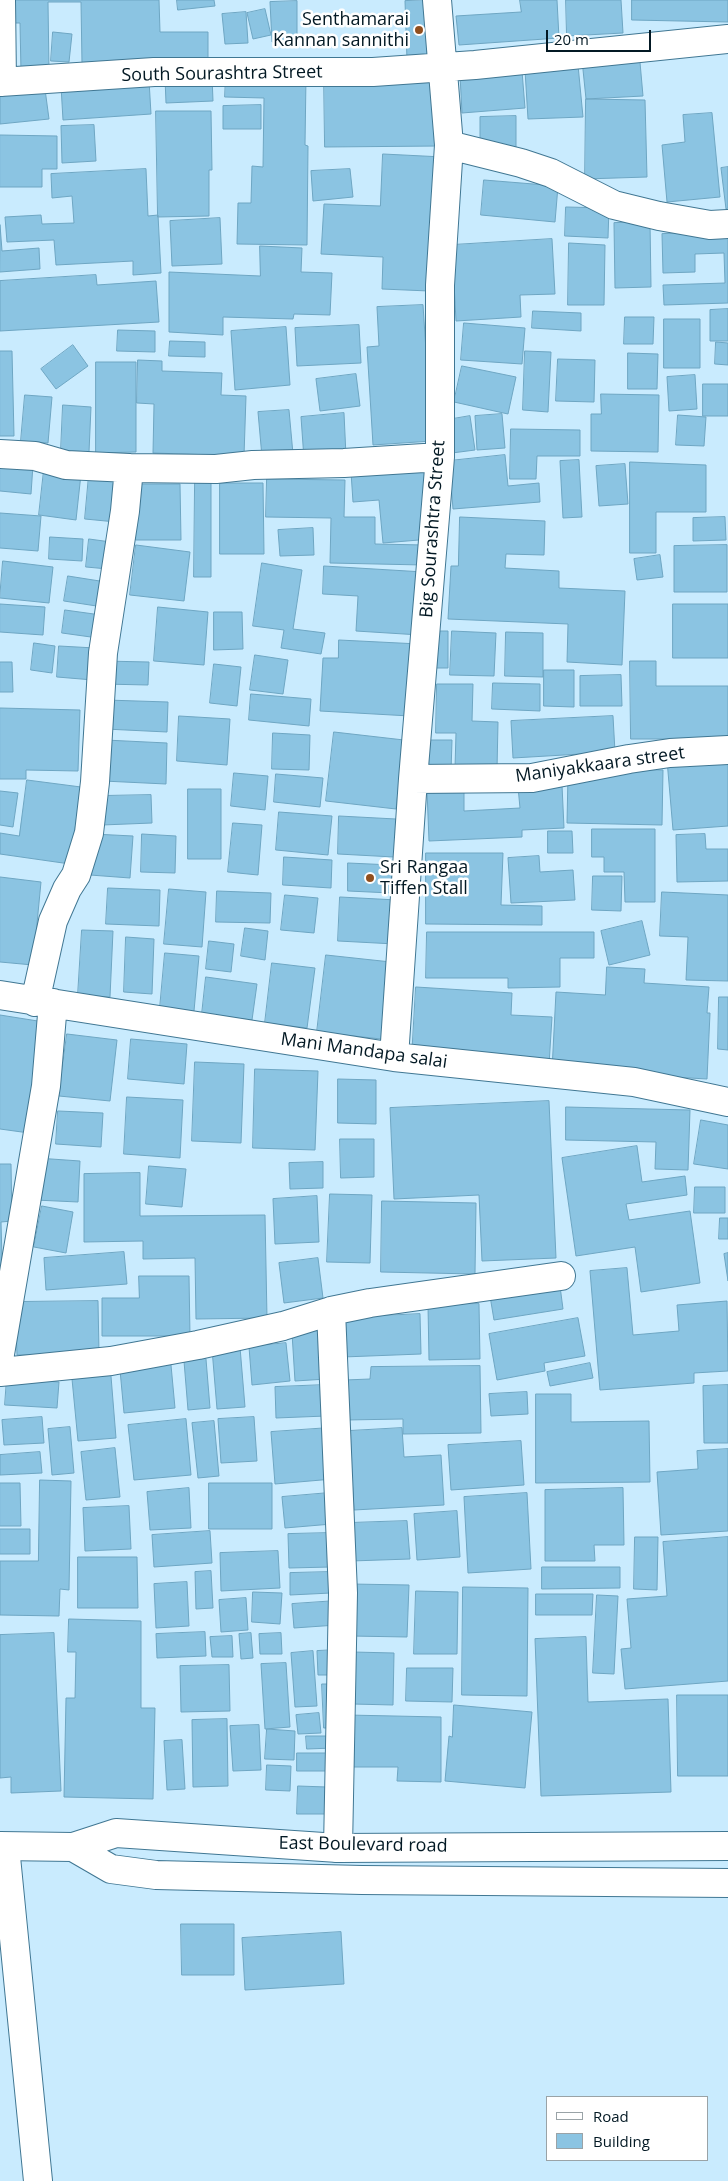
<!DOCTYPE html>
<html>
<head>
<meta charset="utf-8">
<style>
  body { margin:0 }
  #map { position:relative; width:728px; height:2181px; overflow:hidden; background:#c9ebfe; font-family:"Open Sans",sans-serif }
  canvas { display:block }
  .legend { position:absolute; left:546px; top:2096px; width:162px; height:65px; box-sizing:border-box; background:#fff; border:1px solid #9aa3a7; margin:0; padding:6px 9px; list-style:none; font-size:15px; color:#031924 }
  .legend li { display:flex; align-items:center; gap:10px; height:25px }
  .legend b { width:25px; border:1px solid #9aa3a7 }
  .scale { position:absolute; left:546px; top:30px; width:105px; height:22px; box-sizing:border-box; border:2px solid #031924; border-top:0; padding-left:6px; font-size:15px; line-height:18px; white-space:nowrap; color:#031924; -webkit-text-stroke:4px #fff; paint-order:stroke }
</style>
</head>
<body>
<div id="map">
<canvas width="728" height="2181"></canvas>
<ul class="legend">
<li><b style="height:6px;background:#fff"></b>Road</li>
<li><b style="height:14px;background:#8bc4e2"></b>Building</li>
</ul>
<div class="scale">20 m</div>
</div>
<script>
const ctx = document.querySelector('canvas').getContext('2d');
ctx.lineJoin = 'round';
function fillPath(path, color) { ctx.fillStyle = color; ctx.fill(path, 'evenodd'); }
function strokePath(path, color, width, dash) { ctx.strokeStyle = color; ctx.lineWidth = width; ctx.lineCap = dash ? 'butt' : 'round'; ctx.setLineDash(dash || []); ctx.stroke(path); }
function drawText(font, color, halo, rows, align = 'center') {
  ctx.font = font + ' "Open Sans",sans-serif'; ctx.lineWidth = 5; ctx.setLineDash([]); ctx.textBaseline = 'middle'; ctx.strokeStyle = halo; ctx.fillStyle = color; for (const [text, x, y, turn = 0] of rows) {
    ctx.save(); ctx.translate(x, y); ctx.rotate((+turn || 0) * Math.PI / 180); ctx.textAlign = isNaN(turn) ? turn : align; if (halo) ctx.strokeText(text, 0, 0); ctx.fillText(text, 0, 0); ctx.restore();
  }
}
const building = new Path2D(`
  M4,0H159L160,32H208V61L82,64L81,2H48L49,72H21L20,23H4Z
  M177,0H214L215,6L178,10Z
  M431,0L433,59L407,60L405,1Z
  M520,0H557L559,38L459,45L456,16L521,12Z
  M566,0H621L623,33L567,36Z
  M632,0H728V22L632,20Z
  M297,1V41L272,42L270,2Z
  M265,9L271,35L253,39L247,13Z
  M246,12L248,43L225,44L222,14Z
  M53,32L72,34L69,62L51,61Z
  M639,51L643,96L586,99L582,60Z
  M578,65L583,117L528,119L525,70Z
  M522,71L525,108L462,113L460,75Z
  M212,76L213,101L166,103L165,78Z
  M226,76L306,77L305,145L308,146L307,245L237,244L238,203H251L252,166L263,167L264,98L225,97Z
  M324,77H440V146L325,147Z
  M149,80L151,114L63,120L61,86Z
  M45,89L49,119L0,124V94Z
  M586,99L645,100L647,177L585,179Z
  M261,105V129H223V106Z
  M156,111H211L212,170H209V216L158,217Z
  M712,113L720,197L667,202L662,145L685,142L683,115Z
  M516,116V152H480V117Z
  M94,125L96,161L62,163L61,126Z
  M0,135L57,136V169H42V187H0Z
  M383,154L443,157L429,291L382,289L383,257L321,254L324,204L380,206Z
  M728,167V208L726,209L721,168Z
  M146,169L148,216L158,215L161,273L133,275V261L56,265L54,240L7,242L5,217L41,215L42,224L74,223L72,196L52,198L51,174Z
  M350,169L353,197L313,201L311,171Z
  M484,180L558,186L555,222L481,215Z
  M566,207L609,208L608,238L565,236Z
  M220,218L222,264L172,266L170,221Z
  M650,222L651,287L615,288L614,223Z
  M0,225L2,251L39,248L40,269L0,272Z
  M728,232V303L664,305L663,285L725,283L724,253L695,254V272L663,273L662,234Z
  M552,239L555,294L520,295L521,317L456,321L452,245Z
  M569,243L605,245L604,305H568Z
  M260,246L302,248L301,272L332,273L330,315L294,314L293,319L223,317V335L169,332V272L260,276Z
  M96,275L97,285L156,281L159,322L0,331V281Z
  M423,305L432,441L373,445L367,347L379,346L377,307Z
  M728,309V341H710V310Z
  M533,311L581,313V331L532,328Z
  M625,317H654L653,344H624Z
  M664,319H700V368H664Z
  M464,323L525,328L522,364L461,360Z
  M359,325L361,363L297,366L295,328Z
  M286,327L290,385L235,390L231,331Z
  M118,330L155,331V352L117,351Z
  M170,341L205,342V357L169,356Z
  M716,342L728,343V365L715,364Z
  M73,345L88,366L56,389L41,369Z
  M0,351H12L14,436H0Z
  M525,351L551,352L548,412L523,410Z
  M628,353L658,354L657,389H628Z
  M558,359L595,360L594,402L556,401Z
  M138,360L162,361V371L222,373L221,395L246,396L244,456L153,453L154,404L137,403Z
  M96,362H136V452L96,453Z
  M462,366L516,377L508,414L454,402Z
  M356,374L360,406L320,411L316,379Z
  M695,375L697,409L669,411L667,377Z
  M703,384H728V416H703Z
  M601,394L659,395L658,452L591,451V414H601Z
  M25,395L52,397L48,443L21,441Z
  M63,405L91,407L89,452L61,450Z
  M289,410L293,454L262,457L258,412Z
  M344,413L346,456L304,459L301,417Z
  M502,414L505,448L477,450L475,416Z
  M678,415L706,417L704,446L676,445Z
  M470,416L475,450L452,453L447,420Z
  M511,429L580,430V456H537L536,479H510Z
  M505,455L508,486L539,483L540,502L453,509L449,461Z
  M579,460L582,517L563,518L560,461Z
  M630,462L706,465V512H656V553H630Z
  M0,463L33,465L31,494L0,491Z
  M625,464L628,504L599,506L596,466Z
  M426,466L431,539L383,543L379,500L353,502L351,472Z
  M44,470L81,474L76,520L39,515Z
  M89,475L120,478L116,522L85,519Z
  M267,479L345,480L344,517H375V544L424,545L423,565L330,563L331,518L266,517Z
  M195,482H211V577H194Z
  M220,483H263L264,554H220Z
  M136,484H180L181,540H136Z
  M0,513L41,516L38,551L0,548Z
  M460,517L545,521L544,555L506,554L505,568L559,571V588L625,591L622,665L567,662L568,624L448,619L451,566H458Z
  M725,517L726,540L693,541V518Z
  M313,528L314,555L280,556L278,530Z
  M50,537L83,539L82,561L49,559Z
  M89,539L111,542L108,569L86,567Z
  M136,545L190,552L184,601L130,595Z
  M727,545V592H674V546Z
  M660,555L663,577L637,580L634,559Z
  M3,561L53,567L49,603L0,598Z
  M262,563L302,570L293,629L325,633L321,654L281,648L284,630L253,626Z
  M324,566L424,572L420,635L356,631L358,596L323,594Z
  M68,576L106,582L103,607L64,601Z
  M0,604L45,607L43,635L0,632Z
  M673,604H728V658H673Z
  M158,607L208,612L204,665L154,661Z
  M65,610L101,615L98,638L62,633Z
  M214,612H242L243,649L214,650Z
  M434,631H448V668H434Z
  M452,631L496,633L494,676L450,675Z
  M506,632L543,633V677L505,676Z
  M339,640L419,644L410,716L320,711L323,658H338Z
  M34,643L55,646L52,673L31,670Z
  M59,646L95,648L93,680L57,677Z
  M255,655L288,660L283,694L250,690Z
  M103,661L149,662L148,685L102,684Z
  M630,661H656V686H728V739H631Z
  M0,662H12L13,692H0Z
  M214,664L241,667L237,706L210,703Z
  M544,670H574V707L544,706Z
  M621,675L622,706H580V676Z
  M493,683L540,684V711L492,709Z
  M437,684H473L472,721L498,722L497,770L455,768L456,733H436Z
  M251,694L311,699L309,726L249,720Z
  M106,700L168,702L167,732L105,729Z
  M0,708L80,710L78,771L26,770V779H0Z
  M179,716L230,719L227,765L177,761Z
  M613,716L615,752L513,758L511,721Z
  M334,732L404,740L396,809L326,801Z
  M273,733L310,735L309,770L272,769Z
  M105,740L167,743L166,784L103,781Z
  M429,740H452L451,772H429Z
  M728,756V826L673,830L667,760Z
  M616,769L663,770L662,825L567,823L568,775Z
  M234,773L268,776L265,810L231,806Z
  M276,774L323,778L320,807L274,802Z
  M27,780L81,787L70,864L0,854V833L19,836Z
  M562,785L564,828L522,830V837L429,841L427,790L464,788V811L520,808L518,787Z
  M188,789H221V859H188Z
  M0,791L18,793L13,827L0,825Z
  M151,795L152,823L102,825L101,796Z
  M279,812L332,816L328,855L276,850Z
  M339,816L396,819L394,857L338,854Z
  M233,823L262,825L258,875L228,872Z
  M592,829H655V902H625L624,872H604V857H592Z
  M548,831H572L573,853H548Z
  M93,834L133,836L130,878L90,875Z
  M142,834L176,836L175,873L141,872Z
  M705,834L706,849H728V881L677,882L676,835Z
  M426,853H503L501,905L542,906V925L426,924Z
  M539,856L540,872L573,870L575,900L511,903L508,858Z
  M284,857L332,860L331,888L283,885Z
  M348,863L392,865L391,893L348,891Z
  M593,876H622L621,911L592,910Z
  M0,877L41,882L33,965L0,962Z
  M108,888L160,890L159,926L106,924Z
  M169,889L206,892L202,947L164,944Z
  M217,891L271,893L270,923L216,922Z
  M662,892L728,895V981L686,980L688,937L660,936Z
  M285,895L318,898L314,933L281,930Z
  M340,897L397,900L395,944L338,941Z
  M642,921L650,955L609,965L601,931Z
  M245,928L268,931L265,960L241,956Z
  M82,930L113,931L110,997L78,995Z
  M427,932H594V958H560V987L508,988V978H426Z
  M126,937L154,939L152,994L124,992Z
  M209,941L234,944L231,972L206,969Z
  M165,953L199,956L194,1011L160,1008Z
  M326,955L391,962L381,1039L317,1032Z
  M272,963L315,968L307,1028L265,1023Z
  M607,967L645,969L644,983L709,987L707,1013H710L707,1079L552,1070L556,992L605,995Z
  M206,977L257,984L252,1020L202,1014Z
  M416,987L512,993L511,1015L552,1017L549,1065L412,1057Z
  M719,997H728V1050L718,1049Z
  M0,1015L44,1022L29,1133L0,1129Z
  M67,1034L117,1040L110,1101L59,1096Z
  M131,1039L187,1044L184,1084L128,1079Z
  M195,1062L244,1064L241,1143L192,1141Z
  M255,1069L318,1071L315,1150L253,1148Z
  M338,1079L376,1080V1124L338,1123Z
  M127,1097L183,1100L180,1158L124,1154Z
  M549,1101L556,1258L482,1261L479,1195L394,1199L390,1108Z
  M566,1107L690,1110L688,1170L655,1169L656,1142L566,1140Z
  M58,1111L103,1113L101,1147L56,1144Z
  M701,1120L728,1125V1169L694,1164Z
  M340,1139H374V1177L341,1178Z
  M637,1146L642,1182L685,1176L687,1195L626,1204L629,1220L690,1211L700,1283L641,1292L635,1247L576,1256L562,1158Z
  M37,1158L80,1161L78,1202L35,1200Z
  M323,1162V1188L290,1189L289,1163Z
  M0,1164H11L12,1221L1,1222L3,1297H0Z
  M149,1166L186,1169L182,1207L146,1204Z
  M140,1173V1216L265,1215L267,1318L196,1319L195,1258L143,1259V1241L84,1242V1174Z
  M695,1187H725V1213H694Z
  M330,1194L372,1195L370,1263L327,1262Z
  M317,1196L319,1242L275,1244L273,1199Z
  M382,1201L476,1203L475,1274L381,1272Z
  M42,1206L73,1212L66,1253L34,1247Z
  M720,1218H728V1239H719Z
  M124,1252L127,1284L46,1290L44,1258Z
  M728,1253V1281L724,1254Z
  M318,1258L323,1298L284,1303L279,1263Z
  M627,1268L633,1335L679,1331L677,1305L727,1301L728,1371L694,1373V1383L600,1390L590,1271Z
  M139,1276H189L190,1336H102V1298H139Z
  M560,1286L563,1309L494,1320L490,1296Z
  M98,1301L99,1353L17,1355L15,1302Z
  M479,1304L480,1359L429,1360L428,1305Z
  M420,1314L421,1354L343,1357L341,1318Z
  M578,1318L585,1356L544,1363L545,1371L497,1380L489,1334Z
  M323,1330L327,1379L295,1381L292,1333Z
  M286,1343L290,1381L252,1385L249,1347Z
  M240,1347L245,1407L217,1409L212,1349Z
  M206,1359L210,1408L188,1410L184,1361Z
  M590,1363L593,1378L550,1386L547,1372Z
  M171,1365L175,1408L124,1413L120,1370Z
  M480,1366L481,1433L403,1434V1419L346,1420L345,1380L370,1379L371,1367Z
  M111,1376L116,1438L78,1441L72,1379Z
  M7,1378L59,1382L57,1408L5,1405Z
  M325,1385L326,1416L276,1418L275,1387Z
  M728,1385V1443H704L703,1386Z
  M527,1392L528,1414L491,1416L489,1394Z
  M536,1394H571V1422L649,1421L650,1482L536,1483Z
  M42,1417L44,1443L4,1445L2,1420Z
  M254,1417L257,1461L221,1463L218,1419Z
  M186,1419L191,1475L134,1480L128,1425Z
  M214,1421L219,1476L198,1478L192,1423Z
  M70,1427L74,1473L52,1475L48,1429Z
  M329,1428L333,1479L275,1484L271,1432Z
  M402,1428L404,1457L441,1455L444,1505L354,1510L349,1431Z
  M521,1441L524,1485L451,1490L448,1445Z
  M115,1448L120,1497L86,1500L81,1452Z
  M728,1449V1531L661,1535L657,1472L698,1469L697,1451Z
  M40,1452L42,1473L0,1475V1455Z
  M40,1480L71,1481L69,1590L60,1589L59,1616L0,1615V1561H38Z
  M0,1483H20L21,1526H0Z
  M209,1483H272V1529H209Z
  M189,1488L191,1528L150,1530L147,1492Z
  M623,1488L624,1545H594L595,1561H545V1490Z
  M329,1493L332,1524L285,1528L282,1497Z
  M527,1493L531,1569L468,1573L464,1497Z
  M129,1506L131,1549L85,1551L83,1508Z
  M457,1511L460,1557L417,1560L414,1514Z
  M407,1521L410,1559L351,1561L349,1523Z
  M0,1529H30V1554H0Z
  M210,1531L212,1563L154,1567L152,1535Z
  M330,1533L331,1567L289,1568L288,1534Z
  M635,1537H658L657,1590L634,1589Z
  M728,1537V1681L625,1689L621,1649L631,1648L627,1599L667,1596L663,1542Z
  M278,1551L280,1588L221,1591L220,1553Z
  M78,1557H137L138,1608H78Z
  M542,1567H620V1588L542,1589Z
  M211,1571L213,1608L196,1609L195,1572Z
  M330,1572L331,1593L290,1595V1573Z
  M187,1582L189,1626L156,1628L154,1584Z
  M351,1584L409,1585L407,1637L350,1636Z
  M463,1587L528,1588L527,1696L462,1695Z
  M416,1591L458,1592L457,1654H414Z
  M253,1592L282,1593L280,1624L252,1622Z
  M536,1594H593L592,1615H536Z
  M597,1595L618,1596L614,1674L593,1673Z
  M246,1598L248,1630L221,1632L219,1600Z
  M336,1601L337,1625L294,1628L292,1604Z
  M69,1619L141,1621V1708H155L153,1799L64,1797L66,1698H75L76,1652H68Z
  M205,1632L206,1656L157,1658L156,1634Z
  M54,1633L61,1791L11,1793V1777L0,1778V1635Z
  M251,1633L253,1658L241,1659L239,1634Z
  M281,1633L282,1654H260L259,1634Z
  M232,1636L233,1657H212L210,1637Z
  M586,1637L588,1702L668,1699L671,1792L541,1796L535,1639Z
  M336,1650L337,1675H318L317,1651Z
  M313,1651L317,1706L295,1707L291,1653Z
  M353,1652L394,1653L393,1705L352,1704Z
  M286,1663L290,1727L265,1729L261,1664Z
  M229,1665L230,1711L181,1712L180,1666Z
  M407,1668H453L452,1702L406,1701Z
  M322,1684H336L338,1728H324Z
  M677,1695H728V1776H678Z
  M454,1705L532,1712L525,1788L445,1781L449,1736L452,1737Z
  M319,1713L321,1733L298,1734L296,1715Z
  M347,1715L441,1717V1782L397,1781L398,1767H345Z
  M227,1719L228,1786L193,1787L192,1720Z
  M259,1725L261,1770L233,1771L230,1726Z
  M267,1729L295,1731L294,1760L265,1759Z
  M306,1736H333L334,1748L307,1749Z
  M182,1740L185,1789L167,1790L164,1741Z
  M297,1753H331V1771H297Z
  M267,1765L291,1766L290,1791L266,1790Z
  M298,1786L327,1787V1814H297Z
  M181,1924H234V1975H182Z
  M341,1932L344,1984L245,1990L242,1938Z`);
fillPath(building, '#8bc4e2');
strokePath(building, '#6ea6c3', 1);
const street = new Path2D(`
  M1,0L2,82
  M0,82L154,72H373L475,65L728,39
  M449,145L521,163L551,173L614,205L659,216L710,225L728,224
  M0,454L35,456L66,465L129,468L216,469L253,465L344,463L440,457
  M413,779L532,778L629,759L670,753L728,750
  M0,995L394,1057L634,1082L728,1102
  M35,1002L53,921L67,889L76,875L89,833L95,782L103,653L125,511L129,468
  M394,1057L413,779L440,457V285L449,145L437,0
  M331,1311L343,1593L338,1848
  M0,1354L46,1086L53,1003
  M0,1372L111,1361L198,1345L283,1326L331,1311L370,1303L561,1276
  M5,1847L38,2181`);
const secondary = new Path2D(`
  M0,1846L73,1847L116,1833L338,1848L728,1846
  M73,1847L111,1869L156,1875L362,1880L728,1883`);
strokePath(street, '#407793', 30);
strokePath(secondary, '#407793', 30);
strokePath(street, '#fff', 28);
strokePath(secondary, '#fff', 28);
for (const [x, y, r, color] of [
  [419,30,5,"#914f1e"],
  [370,878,5,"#914f1e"]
]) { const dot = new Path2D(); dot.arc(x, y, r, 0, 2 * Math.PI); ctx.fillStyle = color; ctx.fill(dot); strokePath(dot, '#fff', 2); }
drawText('18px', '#031924', '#fff', [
  ["Senthamarai",409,20],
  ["Kannan sannithi",409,41],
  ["Sri Rangaa",380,868,"left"],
  ["Tiffen Stall",380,889,"left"]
], 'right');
drawText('18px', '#031924', '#fff', [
  ["South Sourashtra Street",222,74,-1],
  ["Big Sourashtra Street",433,529,-86],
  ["Maniyakkaara street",600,765,-8],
  ["Mani Mandapa salai",364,1051,8],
  ["East Boulevard road",363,1845,1]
]);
</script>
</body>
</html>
